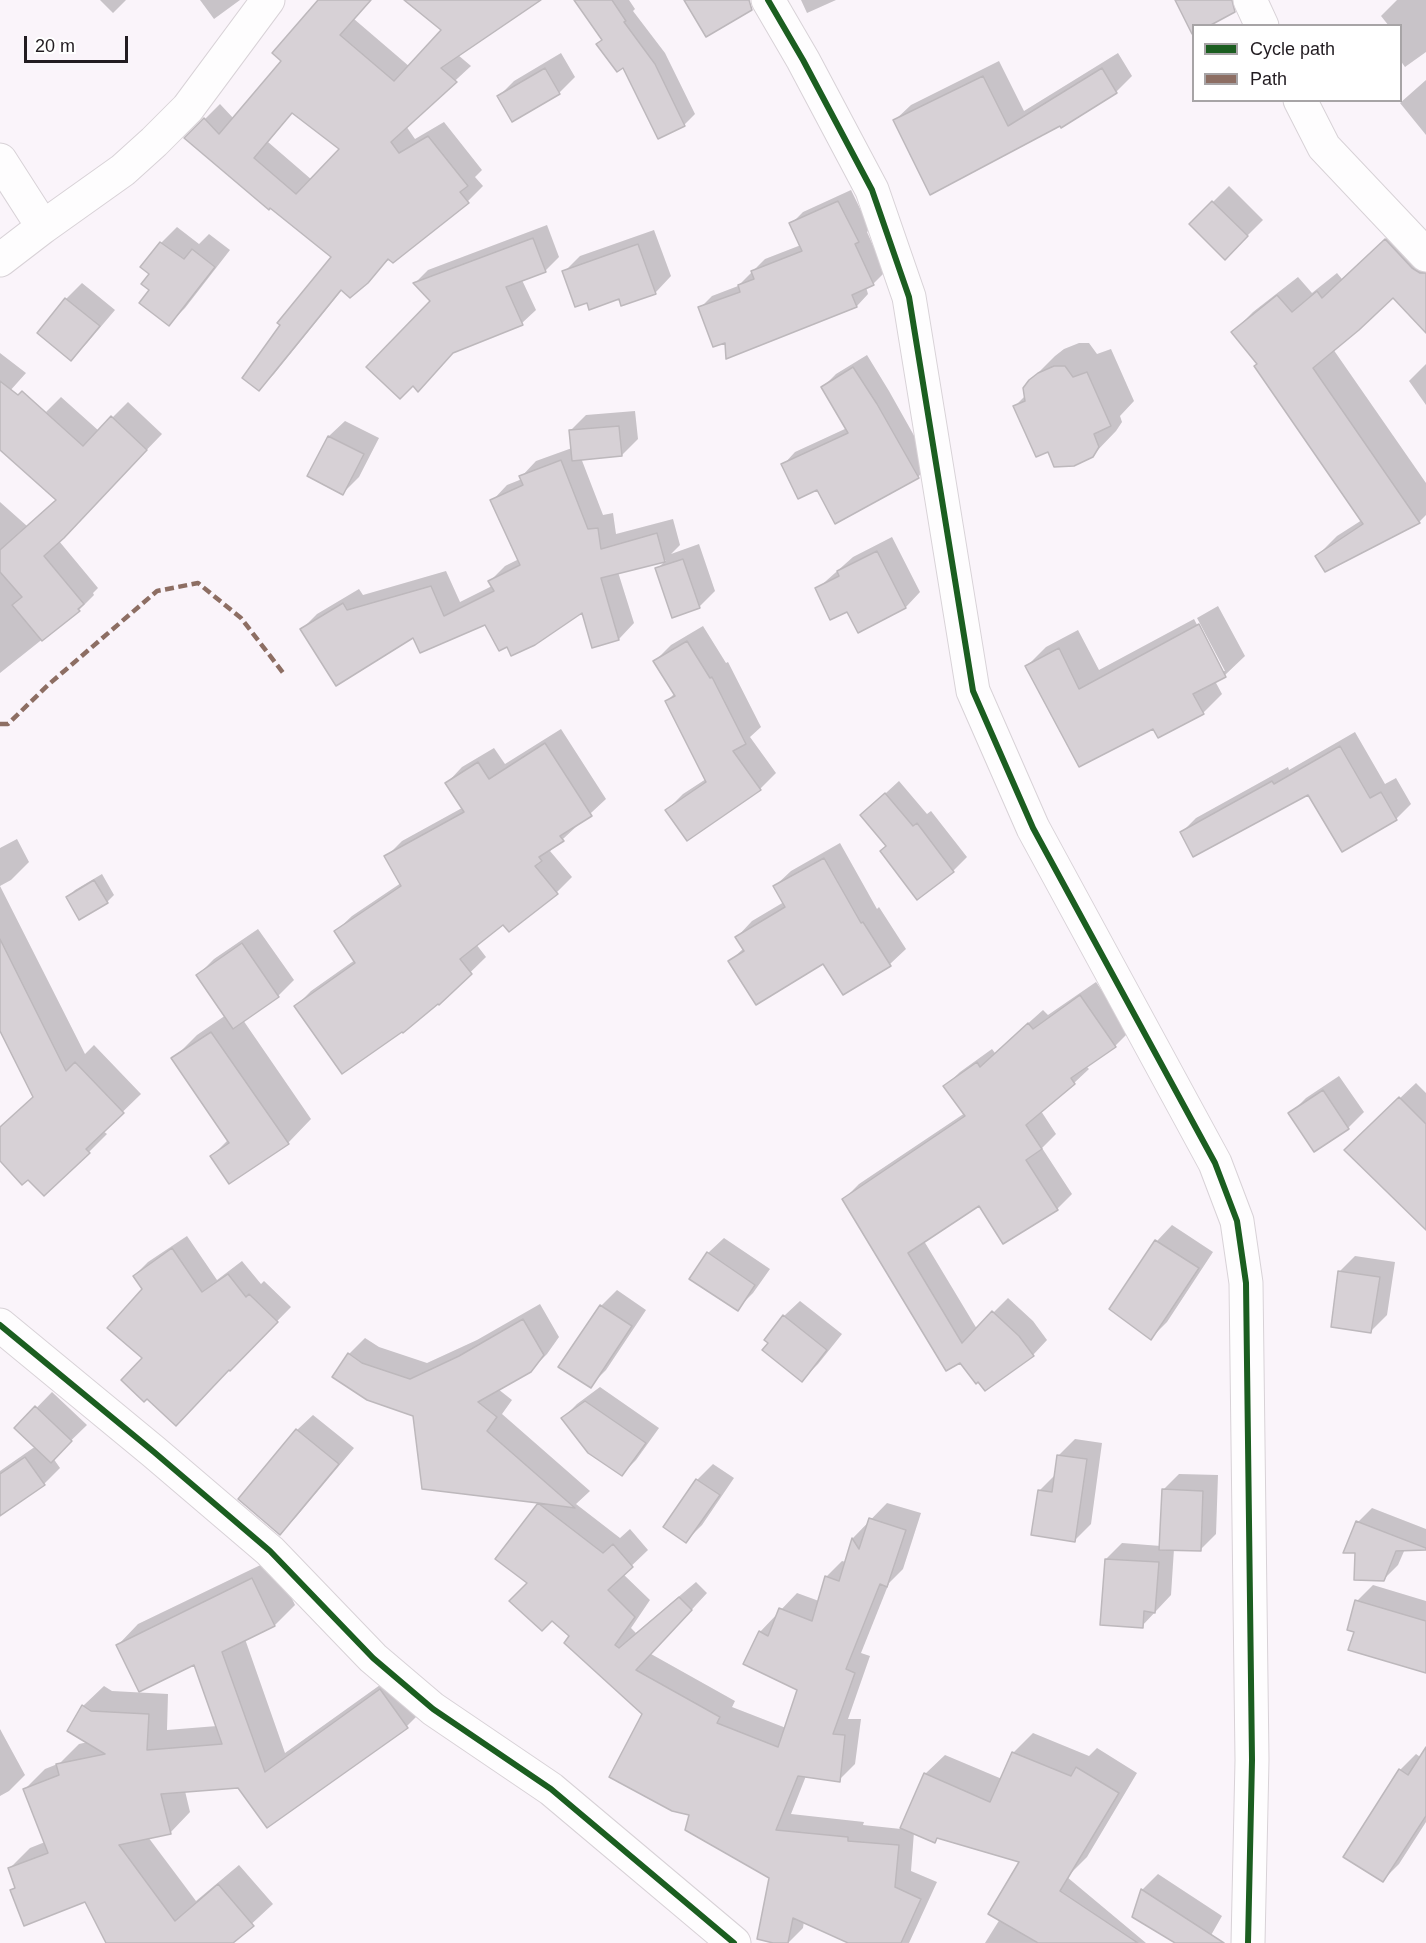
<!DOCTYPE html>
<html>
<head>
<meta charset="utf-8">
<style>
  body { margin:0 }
  #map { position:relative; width:1426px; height:1943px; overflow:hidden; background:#faf4fa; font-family:Arial,sans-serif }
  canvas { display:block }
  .legend { position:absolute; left:1192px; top:24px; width:210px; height:78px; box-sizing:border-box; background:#fff; border:2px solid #a7a4a6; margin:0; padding:8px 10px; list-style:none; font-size:18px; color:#221c21 }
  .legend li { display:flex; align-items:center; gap:12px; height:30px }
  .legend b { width:30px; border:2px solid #a7a4a6 }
  .scale { position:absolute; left:24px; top:36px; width:104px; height:27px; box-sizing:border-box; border:3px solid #221c21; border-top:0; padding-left:8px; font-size:18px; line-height:21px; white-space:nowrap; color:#221c21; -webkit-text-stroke:4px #fff; paint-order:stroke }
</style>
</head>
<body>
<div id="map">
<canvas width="1426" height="1943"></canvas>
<ul class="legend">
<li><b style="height:8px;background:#1b5e20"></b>Cycle path</li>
<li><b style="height:8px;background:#8d6e63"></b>Path</li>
</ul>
<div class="scale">20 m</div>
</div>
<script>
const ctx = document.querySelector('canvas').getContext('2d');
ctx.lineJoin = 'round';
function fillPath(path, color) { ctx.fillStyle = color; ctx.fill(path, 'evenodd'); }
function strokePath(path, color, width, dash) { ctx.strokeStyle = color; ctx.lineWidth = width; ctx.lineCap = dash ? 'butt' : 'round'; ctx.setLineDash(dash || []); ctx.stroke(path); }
fillPath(new Path2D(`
  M100,0H126L113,13Z
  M200,0H240L214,19Z
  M320,0H371L354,19L410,67L443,30L406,0H535L458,55L471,66L406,126L415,139L444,122L482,170L475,177L483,186L468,201L393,261L390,258L367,282L342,290L274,374L259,389L333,257L186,138L220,104L234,119L283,61ZM293,112L341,149L312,180L268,142Z
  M576,0H629L635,9L633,11L665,53L695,114L684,125L623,65L603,40Z
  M801,0H836L807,13Z
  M1397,0H1426V52L1405,67L1400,60V26H1389L1381,16Z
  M561,53L575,77L559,93L499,96L514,81Z
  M1118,53L1132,76L1116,92L1061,124L931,193L895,120L911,105L999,61L1024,111Z
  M1426,80V135L1400,103Z
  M1229,186L1263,220L1225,258L1191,224Z
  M851,190L870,229L867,232L885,272L873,284L866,287L868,294L857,306L727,357L726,341L700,308L712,296L738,286L765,259L801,245L791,224L803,212Z
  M1406,220L1426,241V331L1393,296L1333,349L1426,483V515L1419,522L1317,556L1337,536L1362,520L1258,363L1233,332L1253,312L1298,277L1312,293L1337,273L1342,279Z
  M547,225L559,257L545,271L522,280L536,310L522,323L455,351L413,384L432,301L415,283L428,270Z
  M177,227L199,244L209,234L230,250L185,308L169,324L151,274L142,267L161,243Z
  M654,230L671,276L656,292L622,304L620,297L588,301L564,272L580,256Z
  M82,283L115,310L87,343L71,359L66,299Z
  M1079,343H1089L1097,354L1111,349L1134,401L1120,416L1122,422L1116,431L1092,456L1048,450L1015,406L1026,395L1030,381L1055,356L1064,349Z
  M0,353L26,373L0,402Z
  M867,355L889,391L930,464L918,477L818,488L783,465L795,452L847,428L823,387L836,374Z
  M1426,364V405L1409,381Z
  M61,397L99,431L128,402L162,434L59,541L98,588L93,593L94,595L79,610L0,673V502L27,526L57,499L12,458L46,412Z
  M635,411L638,439L622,455L581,458L603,515L613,513L616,534L673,519L680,545L671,554L699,544L715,591L699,607L657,569L666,560L618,572L634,623L619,639L593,646L583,611L508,645L486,623L413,636L302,629L317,614L359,589L363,595L446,571L460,602L492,586L490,581L505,566L519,559L492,501L507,485L522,479L521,477L536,461L572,448L570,431L586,415Z
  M345,421L379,438L359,477L343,493L329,436Z
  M892,537L920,592L906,607L859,631L848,610L817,589L853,557Z
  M1218,606L1245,656L1225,675L1215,681L1222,694L1203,713L1154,727L1026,667L1046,647L1078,630L1099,670L1194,619L1221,671H1225L1197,618Z
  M703,626L726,663L728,662L761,727L750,737L776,773L760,789L667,810L683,794L706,779L667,701L675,693L655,661L671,645Z
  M561,729L606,799L550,851L572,877L557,892L509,930L504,922L476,944L486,957L439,1003L296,1006L311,991L355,960L336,931L352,916L401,883L386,857L402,841L462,808L447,783L462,767L494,748L505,764Z
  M1355,732L1385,784L1396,778L1411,804L1396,819L1309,793L1181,833L1196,818L1288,767L1289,770Z
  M899,781L927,814L931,811L967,857L953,871L918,898L888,846L862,815Z
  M17,839L29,862L11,880L0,886V848Z
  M840,843L877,909L879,907L906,949L890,964L823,962L730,961L744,948L737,937L752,921L784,902L775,886L791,871Z
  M102,874L114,895L107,902L68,897L75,890Z
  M0,886L85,1054L94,1045L141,1094L103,1131L107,1134L89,1152L28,1178L0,1159V1129L34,1096L0,1028Z
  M258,929L294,980L278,996L243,1020L311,1119L288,1143L212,1156L229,1139L173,1059L197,1035L226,1015L198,975L214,959Z
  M1096,982L1130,1031L1115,1046L1086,1066L1089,1069L1074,1083L1041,1111L1056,1134L1042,1148L1072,1194L1057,1209L979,1204L924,1241L977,1329L1008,1298L1033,1321L1047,1340L1033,1355L985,1389L844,1199L859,1184L965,1113L945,1086L960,1072L992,1049L995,1053L1043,1010L1048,1015Z
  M1339,1076L1364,1112L1348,1128L1290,1114L1306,1098Z
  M1416,1083L1426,1093V1207L1362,1134Z
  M1172,1225L1213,1252L1167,1322L1151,1338L1111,1309L1157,1241Z
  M187,1236L217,1280L242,1261L261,1284L264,1281L291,1307L230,1369L144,1358V1289L134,1276L148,1262Z
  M724,1238L770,1269L753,1293L737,1309L708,1253Z
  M1355,1256L1395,1262L1387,1315L1371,1331L1339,1272Z
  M617,1290L646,1310L606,1370L590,1386L601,1306Z
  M800,1301L842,1334L818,1364L802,1380L770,1343L784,1316Z
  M540,1304L559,1337L547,1354L530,1371L498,1389L512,1400L502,1414L590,1491L576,1504L620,1538L630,1529L648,1550L623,1574L650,1600L631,1628L636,1633L696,1582L707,1593L651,1654L735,1701L732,1707L786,1728L799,1689L760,1632L797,1593L819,1601L826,1577L842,1561L846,1562L853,1538L887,1503L921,1513L903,1569L889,1583L861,1653L870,1656L848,1719H861L855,1764L839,1780L806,1776L791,1814L864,1822L863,1825L901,1829L925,1774L945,1755L1002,1779L1013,1753L1033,1733L1089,1756L1097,1748L1137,1773L1087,1857L1067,1877L1146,1943H985L1000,1919L1024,1862L939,1837L934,1841L914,1832L911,1871L937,1882L909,1943H851L804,1921L803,1928L788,1943H780L771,1877L691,1814L644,1714L571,1636L529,1583L497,1558L541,1502L415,1415L349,1354L365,1338L379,1347L427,1363L477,1340Z
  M600,1387L659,1428L636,1460L622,1474L563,1418L577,1404Z
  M52,1392L87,1425L53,1458L60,1468L44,1484L0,1514V1471L36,1446L17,1428Z
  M313,1415L354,1448L296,1517L280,1533L297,1430Z
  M1075,1439L1102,1443L1091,1524L1075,1540L1039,1491L1056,1474L1059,1455Z
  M713,1464L734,1478L702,1525L686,1541L697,1480Z
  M1179,1474L1218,1475L1216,1534L1200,1550L1174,1549L1171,1595L1142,1626L1106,1559L1122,1543L1161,1546L1163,1490Z
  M1372,1508L1426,1529V1548L1405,1549L1398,1565L1383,1580L1356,1551L1357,1523Z
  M273,1559L295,1605L275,1625L245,1639L285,1753L401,1670L427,1706L407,1726L268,1826L239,1787L185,1791L190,1812L170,1833L148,1837L196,1901L239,1865L273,1904L231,1943H108L86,1900L12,1891L16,1886L10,1868L30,1848L45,1842L25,1789L45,1769L60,1763L79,1744L88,1742L83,1706L104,1686L112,1691L168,1694L167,1730L217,1726L195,1663L118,1645L138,1624Z
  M1373,1585L1426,1601V1636L1355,1631L1357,1601Z
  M0,1729L25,1775L9,1791L0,1796Z
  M1416,1754L1426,1761V1822L1399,1864L1383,1880L1400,1770Z
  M1158,1874L1222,1916L1210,1937L1204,1943H1178L1142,1890Z`), '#0003');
const building = new Path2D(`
  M318,0H371L340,35L394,81L441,30L404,0H541L441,68L457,82L391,142L399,153L428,136L468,186L460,192L469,203L393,263L388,259L368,283L350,298L341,290L259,391L242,378L280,325L277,323L331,257L270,208L269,210L184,138L204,118L219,134L281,61L272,53ZM292,113L339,149L296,194L254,158Z
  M574,0H612L626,21L624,22L655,64L685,126L658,139L623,68L617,72L596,44L602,40Z
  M684,0H749L752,10L706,37Z
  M1175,0H1232L1235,12L1209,26H1194V33L1192,34Z
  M545,68L560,94L512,122L497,96Z
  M1102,68L1117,93L1061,128L1060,126L930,195L893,120L983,76L1008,126Z
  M838,201L859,242L855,244L874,285L852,295L857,307L726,359L725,343L713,347L698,307L740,292L738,285L754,279L751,271L802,251L789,223Z
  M1212,201L1248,236L1225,260L1189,224Z
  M533,238L546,272L506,287L523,325L453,353L418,392L413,386L400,399L366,367L430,301L413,283Z
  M1385,239L1412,268L1420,273H1426V333L1393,298L1359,330L1313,368L1420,523L1325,572L1315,556L1363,524L1254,366L1257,364L1231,332L1277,295L1292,312L1317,291L1322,298Z
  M160,242L184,259L192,249L215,267L169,326L139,303L149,290L141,284L149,274L140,267Z
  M638,244L656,294L621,306L619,299L589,310L587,303L575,307L562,271Z
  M65,298L100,326L71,361L37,333Z
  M1054,366H1065L1073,377L1087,372L1111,426L1094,434L1099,447L1093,457L1074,466L1054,467L1048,452L1036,457L1013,406L1025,401L1023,388L1029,380L1038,373Z
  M853,367L877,404L919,478L835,524L817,490L798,499L781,464L848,433L821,387Z
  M0,381L18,395L22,391L83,446L111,416L147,450L64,538L44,556L84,604L78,609L80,611L42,641L12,605L22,597L0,572V550L56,500L0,450Z
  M619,426L622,456L572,461L569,430Z
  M328,436L364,454L343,495L307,476Z
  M561,460L588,529L598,528L601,549L657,533L665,562L601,578L619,640L592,648L582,613L535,645L511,656L507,647L499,651L485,625L420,653L413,638L336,686L300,629L343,603L347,610L431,586L444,616L494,591L488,581L520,565L490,500L523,485L519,476Z
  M877,551L906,608L858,633L847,612L830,620L815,588L839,576L837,571Z
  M683,559L700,608L672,618L655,568Z
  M1199,624L1226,677L1193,694L1204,714L1158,738L1153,729L1079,767L1025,666L1059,648L1079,689Z
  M687,641L710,678L712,677L746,744L733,751L761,790L687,841L665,810L706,782L665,701L675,696L653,661Z
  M545,743L592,816L560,836L564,841L539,857L542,861L535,866L558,894L509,932L503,925L460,959L472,974L439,1005L438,1004L403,1033L402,1032L342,1074L294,1006L355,963L334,931L401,886L384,856L464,812L445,783L478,762L489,779Z
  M1340,746L1370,798L1381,792L1397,820L1342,852L1308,795L1193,857L1180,832L1272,781L1274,784Z
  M885,793L913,826L917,823L954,872L917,900L880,851L886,846L860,815Z
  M824,858L861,923L863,922L891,966L843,995L823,964L756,1005L728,961L744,951L735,937L785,907L773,886Z
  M94,880L108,903L79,920L66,897Z
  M0,939L66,1071L75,1062L124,1113L86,1149L90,1153L44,1196L28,1180L22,1185L0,1161V1127L33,1097L0,1031Z
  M242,943L279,997L233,1029L196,975Z
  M1080,995L1116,1047L1071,1078L1075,1084L1026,1125L1042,1149L1026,1160L1058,1210L1003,1244L979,1206L908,1253L962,1343L992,1311L1019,1336L1034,1356L985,1391L978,1382L976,1384L960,1363L946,1371L842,1199L965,1116L943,1086L977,1062L980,1067L1028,1023L1033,1029Z
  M211,1032L289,1144L229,1184L210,1156L229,1143L171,1058Z
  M1323,1090L1349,1129L1314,1152L1288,1113Z
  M1399,1097L1426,1124V1230L1344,1150Z
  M1155,1240L1199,1268L1151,1340L1109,1309Z
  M172,1248L202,1292L228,1274L246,1297L249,1294L278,1322L230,1371L229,1370L176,1426L147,1399L144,1402L121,1380L142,1358L107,1328L142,1289L133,1276Z
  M707,1252L755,1285L738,1311L689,1279Z
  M1338,1271L1380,1277L1371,1333L1331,1327Z
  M600,1305L632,1326L591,1388L558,1367Z
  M783,1315L827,1350L802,1382L762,1350L768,1343L764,1340Z
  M523,1319L544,1355L531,1372L478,1402L497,1417L487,1431L575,1508L538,1503L603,1553L613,1544L633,1567L608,1590L635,1617L615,1645L619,1648L679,1597L692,1610L636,1670L720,1717L717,1723L778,1747L797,1690L743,1664L759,1631L768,1636L779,1608L812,1621L825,1576L839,1581L852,1538L859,1549L869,1518L906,1530L887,1587L880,1584L846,1669L855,1673L833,1734L845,1735L840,1782L798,1776L776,1830L848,1837V1841L899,1845L895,1887L921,1899L901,1943H848L793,1918L788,1943H773L757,1939L769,1878L685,1830L689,1815L672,1811L609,1777L642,1714L564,1643L569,1636L552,1621L542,1631L509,1601L527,1583L495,1559L538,1503L422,1489L413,1416L367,1400L332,1377L348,1353L362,1363L410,1379L459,1356Z
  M585,1401L646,1443L622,1476L588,1453L561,1418Z
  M35,1406L72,1441L51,1463L14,1428Z
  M296,1429L339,1464L280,1535L238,1499Z
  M1057,1455L1087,1459L1075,1542L1031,1535L1038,1490L1052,1492Z
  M25,1457L45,1485L0,1516V1474Z
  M696,1479L720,1495L686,1543L663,1527Z
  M1162,1489L1203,1491L1201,1551L1159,1550Z
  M1356,1521L1426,1548V1550L1396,1551L1384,1581L1354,1580L1355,1553H1343Z
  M1105,1559L1159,1562L1155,1613L1144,1611L1143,1628L1100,1625Z
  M252,1578L275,1626L222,1652L265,1772L380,1689L408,1728L267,1828L238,1788L161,1794L171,1834L119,1845L175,1921L218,1884L254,1926L233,1943H106L85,1902L24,1926L10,1890L15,1888L8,1868L48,1853L23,1789L59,1775L56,1764L105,1754L67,1731L82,1705L91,1711L149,1714L147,1750L222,1744L194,1665L139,1692L116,1645Z
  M1355,1600L1426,1621V1673L1348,1650L1354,1632L1347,1630Z
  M1426,1747V1816L1383,1882L1343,1857L1399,1769L1408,1775Z
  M1012,1752L1071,1776L1076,1767L1119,1793L1060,1891L1138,1943H1038L988,1914L1019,1862L937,1838L935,1843L900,1828L924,1773L990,1802Z
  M1141,1889L1224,1943H1175L1132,1917Z`);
fillPath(building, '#d7d1d6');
strokePath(building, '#bdb8bc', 1.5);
const minor = new Path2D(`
  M768,0L803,60L872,190L909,297L973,691L1033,828L1215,1163L1237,1221L1246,1283L1252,1760L1248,1943
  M1250,0L1262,26
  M1300,100L1324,147L1426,255
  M0,160L43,227
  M0,260L43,227L123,170L154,142L188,108L268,0
  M0,1325L154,1452L270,1551L373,1658L433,1709L551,1789L734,1943`);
strokePath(minor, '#d8d2d7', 35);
strokePath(minor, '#fefdfe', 33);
strokePath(new Path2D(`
  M0,724H8L48,685L157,591L198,583L241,618L284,674`), '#8d6e63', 4.5, [9, 4.5]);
strokePath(new Path2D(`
  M768,0L803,60L872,190L909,297L973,691L1033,828L1215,1163L1237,1221L1246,1283L1252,1760L1248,1943
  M0,1325L154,1452L270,1551L373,1658L433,1709L551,1789L734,1943`), '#1b5e20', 6);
</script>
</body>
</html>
